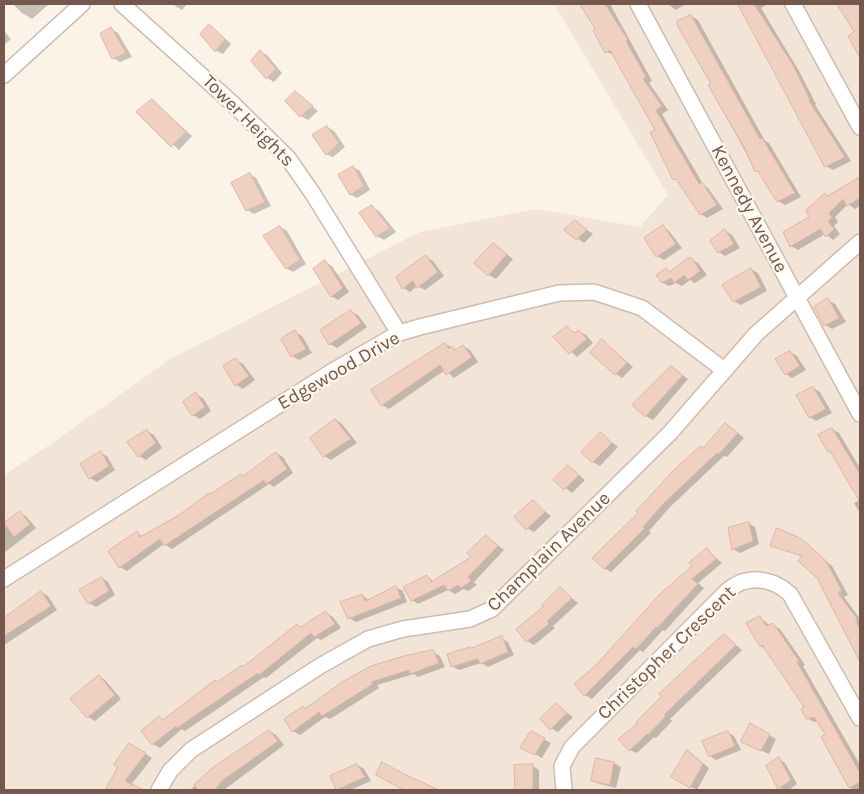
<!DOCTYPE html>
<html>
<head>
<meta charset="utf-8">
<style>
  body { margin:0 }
  #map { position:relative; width:864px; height:794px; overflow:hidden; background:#fbf2e8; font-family:Karla,sans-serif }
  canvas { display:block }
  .frame { position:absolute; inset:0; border:5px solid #74584d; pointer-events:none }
</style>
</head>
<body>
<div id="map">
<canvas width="864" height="794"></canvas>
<div class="frame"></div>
</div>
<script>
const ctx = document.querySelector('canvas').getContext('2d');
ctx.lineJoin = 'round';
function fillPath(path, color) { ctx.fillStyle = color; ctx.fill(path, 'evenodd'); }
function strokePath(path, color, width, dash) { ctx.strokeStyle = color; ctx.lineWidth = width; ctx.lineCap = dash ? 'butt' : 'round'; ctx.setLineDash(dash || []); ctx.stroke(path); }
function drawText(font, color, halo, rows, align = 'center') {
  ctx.font = font + ' Karla,sans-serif'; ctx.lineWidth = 4.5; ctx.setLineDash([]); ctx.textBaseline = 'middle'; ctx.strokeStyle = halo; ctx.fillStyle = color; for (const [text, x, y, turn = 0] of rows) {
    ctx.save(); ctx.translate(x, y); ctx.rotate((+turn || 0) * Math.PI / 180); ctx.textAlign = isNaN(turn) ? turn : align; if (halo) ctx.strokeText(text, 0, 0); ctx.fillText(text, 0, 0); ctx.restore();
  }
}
fillPath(new Path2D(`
  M554,4H860V790H4V475L54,442L170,359L420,232L536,209L640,227L668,195Z`), '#f2e4d7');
fillPath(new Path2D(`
  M13,4H49L32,19L22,13Z
  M172,4H187L182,10Z
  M582,4H610L652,81L649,83L668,110L662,114L703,184L708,188L723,209L707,218L701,214L679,181L674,179L656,130L615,55L606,52L597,29Z
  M668,4H686L676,10Z
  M739,4H763L765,6L761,8L799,71L816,104L815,105L851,161L833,170L826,166L748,17Z
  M837,4H860V55L849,36L855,32Z
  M691,16L698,20L765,141L769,143L801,197L785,205L778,201L760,173L756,171L709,86L712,84Z
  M210,25L231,44L223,54L216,51Z
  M111,29L118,33L132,57L120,62L113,58Z
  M4,31L11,39L4,45Z
  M260,52L267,55L282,73L274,82L267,78L252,61Z
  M295,92L318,111L308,120L301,116Z
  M152,100L192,136L179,150L138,112Z
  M327,127L334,131L345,147L333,157L326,154Z
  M353,167L360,171L370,190L357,198L350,194Z
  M249,174L256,178L271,206L254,214L247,210Z
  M860,179V206L855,209L848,204L835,217L838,222L834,226L840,234L833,240L825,234L798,250L791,246L828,197Z
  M372,207L379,211L396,232L384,240L377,236L361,214Z
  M575,221L593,234L584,243L566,230Z
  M280,227L287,231L306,264L293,272L286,268Z
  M663,227L669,231L682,248L664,260L657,256Z
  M726,231L732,235L740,248L725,256L719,252Z
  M493,244L513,259L496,279L489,275Z
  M426,257L433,261L444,276L425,290L417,286L410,292L403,288Z
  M691,259L698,263L707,275L695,283L690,280L682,286L676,283L669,286L663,283L666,270L671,272Z
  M325,262L332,266L349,292L338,300L331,296Z
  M751,269L758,273L767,291L741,305L734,301Z
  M828,300L835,304L846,322L832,329L825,325Z
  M351,311L358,315L367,327L337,348L330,344Z
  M567,328L576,333L579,331L586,335L593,343L577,357L555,337Z
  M295,332L302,336L312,353L299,360L292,356L283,339Z
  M603,341L633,367L622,378L616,374Z
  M445,344L457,350L463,346L470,350L478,362L454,378L445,370L389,409L382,405Z
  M790,352L797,356L806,370L792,378L786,374Z
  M236,360L243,364L255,380L243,389L236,385Z
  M678,372L688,379L653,420L646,416Z
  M813,388L820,392L832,413L816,421L810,417Z
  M196,394L203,398L211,411L200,419L193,415L185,402Z
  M336,420L342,424L357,443L331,460L324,456Z
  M732,428L744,438L727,457L724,456L670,507L649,531L651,533L611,572L604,568L640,513L703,449Z
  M832,429L839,433L860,468V513L854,503L860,500L833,453L829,451Z
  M147,431L154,435L162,448L146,460L139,456Z
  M601,434L618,447L600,466L593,462Z
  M101,453L107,456L115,470L97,482L90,478L82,465Z
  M276,453L283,457L293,473L274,487L269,484L172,549L164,544L127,571L120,567L110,551L137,533L144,537L180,516L244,477Z
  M568,466L585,480L572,493L555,480Z
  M533,502L551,516L534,532L527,528Z
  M20,513L26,516L36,528L4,553V528Z
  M748,523L755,527L759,544L740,553L733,549Z
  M486,536L504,550L474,582L477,585L468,591L464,589L455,594L448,590L418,604L412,600L427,576L434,582L473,558Z
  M801,540L832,566L848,595L844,597L860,619V656L818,577L803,557L772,545Z
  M707,550L722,563L698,583L704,588L665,631L663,630L643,652L640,650L592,699L585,695L576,684L597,666L694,566Z
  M102,578L108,582L115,595L96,607L89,603Z
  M396,587L403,591L407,602L356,622L349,618L362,595L369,600Z
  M560,589L578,603L553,626L555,628L534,645L527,641L517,629L545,607Z
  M41,592L48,596L57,610L4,645V620Z
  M326,613L333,617L341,628L321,640L317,638L266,678L264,677L185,731L182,729L160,748L153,744L159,718L164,720L216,681L218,682L244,668L297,625L301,627Z
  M760,617L770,626L773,625L780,629L805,665L803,666L860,765V790H852L822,737L827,735L818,721L814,722L807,718L806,708L766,649L760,646Z
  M724,635L742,650L670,719L672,721L656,738L654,737L637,753L630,750L639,724Z
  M501,638L508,642L514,655L488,667L481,663L459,670L452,666L472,649Z
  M433,652L440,656L445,667L418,677L414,674L377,685L379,688L330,719L325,717L300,735L293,731L303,707L306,709Z
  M99,676L105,680L121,699L95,721L88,717L72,699Z
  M556,705L573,717L558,732L551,728Z
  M751,725L776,739L769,754L749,745Z
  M269,731L276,735L284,745L224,790H190L213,769Z
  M727,732L734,736L741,750L716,760L710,756Z
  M531,733L551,743L542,758L522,747Z
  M129,744L152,758L131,785L138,789L106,790Z
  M688,751L709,768L697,790L672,777Z
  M779,759L785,763L797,784L789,790L779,788Z
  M614,763L621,767L616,788L600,784L593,781Z
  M357,765L364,769L371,781L350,790L337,789Z
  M516,766H533L539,770V790H516Z`), '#0003');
const building = new Path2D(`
  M580,4H605L628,40L626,41L646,77L643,79L662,106L656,110L699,184L702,182L717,205L700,215L676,179L673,180L650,132L655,130L610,50L605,53L593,30L595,29Z
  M738,4H754L793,65L810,100L809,101L845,157L825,167Z
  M837,4H860V58L848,36L854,32Z
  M691,15L760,139L762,138L795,193L777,202L757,170L755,172L745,149L708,85L711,84L677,25V21Z
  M209,24L225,39L215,52L200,34Z
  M111,27L126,53L112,59L100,34Z
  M260,50L276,69L266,79L251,61Z
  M295,91L313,106L300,117L285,101Z
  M152,99L186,132L171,147L136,112Z
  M327,126L339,143L326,155L312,135Z
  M353,166L364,186L350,195L338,175Z
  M250,173L265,202L246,211L231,183Z
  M860,177V198L847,206L843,199L829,213L832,218L828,221L834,229L826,237L820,229L790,247L783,232L809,217L806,210L825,193L827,196Z
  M372,205L390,228L376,237L359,213Z
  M575,220L587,230L576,240L564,230Z
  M663,225L676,244L656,257L644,238Z
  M280,226L300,260L286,269L263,236Z
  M725,229L734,244L718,253L710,241Z
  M493,243L507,254L488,276L474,263Z
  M426,255L438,272L417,288L413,281L402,289L396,277Z
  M688,258H692L700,271L688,280L684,275L674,283L671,278L662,283L656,275L666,268L669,272Z
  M325,260L343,288L331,297L313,269Z
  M751,268L761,287L733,302L722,285Z
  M828,298L839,318L824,326L814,307Z
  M351,310L361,323L329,345L320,330Z
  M567,326L574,333L579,330L587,339L569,354L553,337Z
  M295,330L306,349L291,357L281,339Z
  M602,339L627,363L615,375L590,353Z
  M445,343L449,349L452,346L455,350L463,345L472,357L446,375L440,365L381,406L371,390Z
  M790,351L800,366L785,375L775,359Z
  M236,358L249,376L235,386L223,366Z
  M671,366L683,375L645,417L632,405Z
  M813,387L826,409L809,418L796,395Z
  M196,392L205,407L192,416L183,402Z
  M335,419L351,439L323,457L310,438Z
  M725,423L738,433L719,454L717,453L663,504L643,527L645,528L604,569L592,558L638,513L636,511L674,470L700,446L703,448Z
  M832,428L860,474V502L830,451L828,452L818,435Z
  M147,430L156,443L138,457L127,442Z
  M601,432L612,443L592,463L581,452Z
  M101,451L109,466L89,479L80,464Z
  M276,452L287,469L266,484L264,480L164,546L160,539L119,568L108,551L137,531L140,537L179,515L209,493L210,494L241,474L243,476Z
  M568,465L579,475L564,490L553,480Z
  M533,500L545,512L526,530L514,517Z
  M20,511L30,524L14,537L4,523Z
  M749,522L753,541L732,550L728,528Z
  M777,528L802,539L826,561L842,591L838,593L858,620L856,621L860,629V662L817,578L798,561L802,556L770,546Z
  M486,535L498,546L468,577L471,581L461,588L458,585L448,591L444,585L411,601L403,587L427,575L431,582L471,557L467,553Z
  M707,548L716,559L692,579L698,584L657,628L656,627L636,649L633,647L584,696L574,684L596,665L660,594L692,566L689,563Z
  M102,577L109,591L88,604L79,590Z
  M396,586L401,598L348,619L340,602L362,594L365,601Z
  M560,587L572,598L547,621L549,624L526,642L516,629L543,607L542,605Z
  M41,591L51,606L4,636V618Z
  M326,611L335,624L314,637L311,633L259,675L258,673L231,691L177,728L176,726L152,745L141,731L159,716L163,720L215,680L217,682L242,665L243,667L297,624L300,627Z
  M760,616L766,626L773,623L799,661L797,662L860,773V782L849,788L821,737L825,734L814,717L806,719L801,709L804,707L762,645L760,647L746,623Z
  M724,634L736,645L664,715L666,716L648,735L647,734L629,751L618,739L637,724L636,722L662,696L659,694Z
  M502,636L508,652L480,664L478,659L451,667L447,654L470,647L471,648Z
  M433,650L439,663L410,674L409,670L371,682L373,684L322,716L319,712L292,732L284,719L303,706L305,709L342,682L371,666L404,656Z
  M99,675L115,695L87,718L70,699Z
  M556,703L567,713L550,730L540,719Z
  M750,723L770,734L761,751L741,742Z
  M269,730L278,741L222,781L215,790H198L194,785L212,768Z
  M531,731L545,738L535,755L520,748Z
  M728,731L735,746L709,757L702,741Z
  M129,743L146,753L125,781L144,790H105L118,767L114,765Z
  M687,750L703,764L690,788L671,777Z
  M779,757L791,780L778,789L766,766Z
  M596,758L614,762L610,785L591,781Z
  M382,762L404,774L439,790H404L376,775Z
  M357,764L365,777L336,790L330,776Z
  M533,764V789L515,790L514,765Z`);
fillPath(building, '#efd0c1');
strokePath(building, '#e0b6a3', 1);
const minor = new Path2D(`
  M122,4L232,103L288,158L313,194L399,333
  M638,4L860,414
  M793,4L860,127
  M4,75L82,4
  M4,579L331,372L399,333L420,327L559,293L594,292L642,308L724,370
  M159,790L170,771L191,750L320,666L368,639L403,629L470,619L492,609L670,433L756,334L860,242
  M564,790L562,766L572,747L726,592C746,574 771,577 790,594L860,718`);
strokePath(minor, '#cfbcb1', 18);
strokePath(minor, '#fff', 15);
drawText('19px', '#74584d', '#fef7ee', [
  ["Tower Heights",248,121,45],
  ["Kennedy Avenue",749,209,62],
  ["Edgewood Drive",339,371,-30],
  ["Champlain Avenue",549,552,-44],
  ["Christopher Crescent",667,653,-44]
]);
</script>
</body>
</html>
